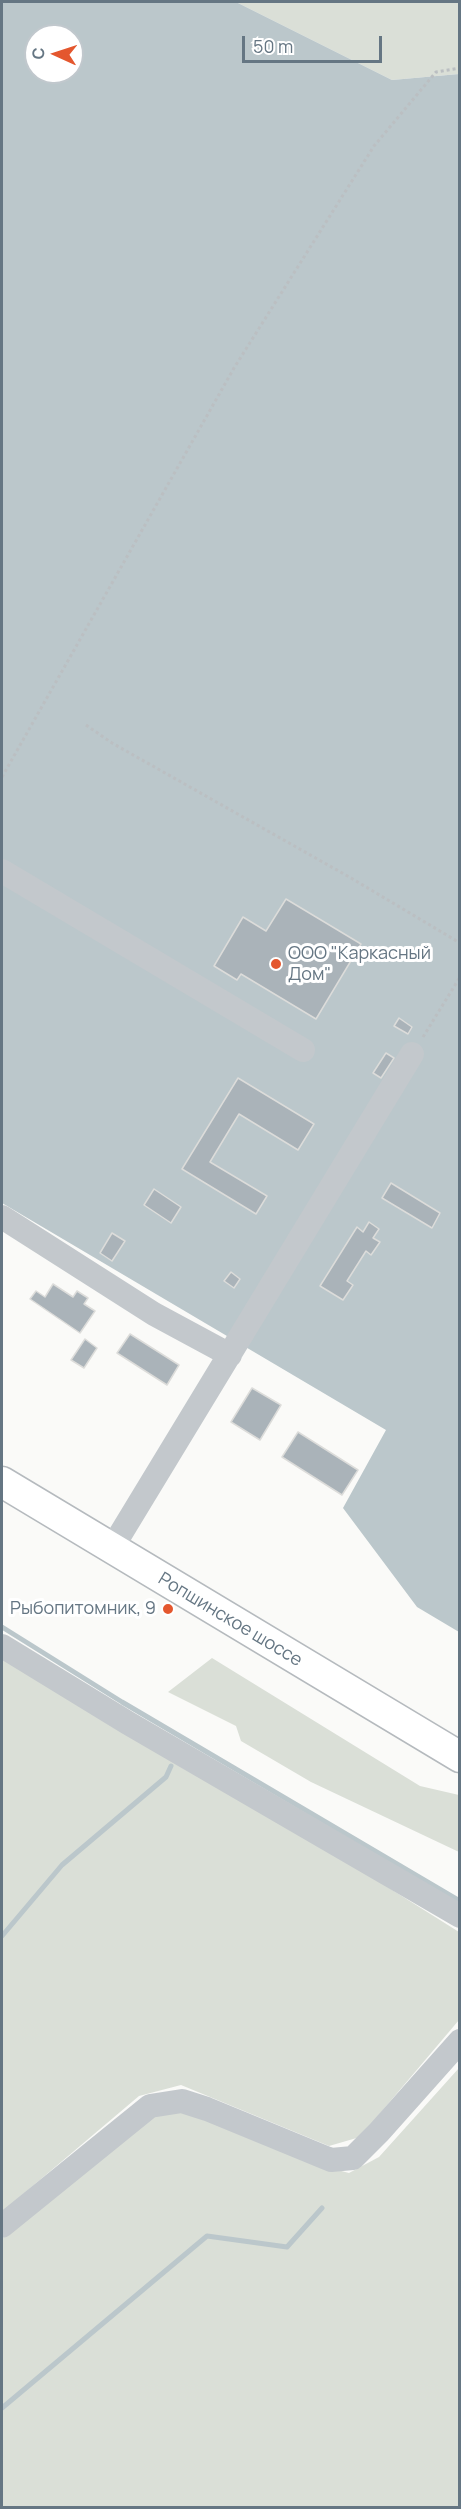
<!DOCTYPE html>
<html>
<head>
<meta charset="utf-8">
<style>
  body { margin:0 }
  #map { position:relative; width:461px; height:2509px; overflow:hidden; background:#fafaf8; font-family:Manrope,sans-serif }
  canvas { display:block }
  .frame { position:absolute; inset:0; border:3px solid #657683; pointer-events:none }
  .north { position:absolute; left:24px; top:24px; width:60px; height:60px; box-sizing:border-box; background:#fff; border:2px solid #c1c8cd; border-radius:50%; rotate:273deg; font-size:16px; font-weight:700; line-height:24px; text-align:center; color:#657683 }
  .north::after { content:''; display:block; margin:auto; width:21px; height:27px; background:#e4572e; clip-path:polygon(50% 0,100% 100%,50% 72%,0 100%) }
  .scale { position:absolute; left:242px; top:36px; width:140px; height:27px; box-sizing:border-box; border:3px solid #657683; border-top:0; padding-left:8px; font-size:18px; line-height:21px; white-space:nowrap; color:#657683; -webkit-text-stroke:4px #fff; paint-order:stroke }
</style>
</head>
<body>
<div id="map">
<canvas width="461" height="2509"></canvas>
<div class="frame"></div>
<div class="north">С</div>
<div class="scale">50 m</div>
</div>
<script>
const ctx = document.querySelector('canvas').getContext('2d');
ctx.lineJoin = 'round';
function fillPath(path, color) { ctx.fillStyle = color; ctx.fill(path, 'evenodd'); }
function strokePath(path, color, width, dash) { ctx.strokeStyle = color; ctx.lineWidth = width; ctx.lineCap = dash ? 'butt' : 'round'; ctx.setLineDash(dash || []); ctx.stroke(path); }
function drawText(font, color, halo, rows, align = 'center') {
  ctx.font = font + ' Manrope,sans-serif'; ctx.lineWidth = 6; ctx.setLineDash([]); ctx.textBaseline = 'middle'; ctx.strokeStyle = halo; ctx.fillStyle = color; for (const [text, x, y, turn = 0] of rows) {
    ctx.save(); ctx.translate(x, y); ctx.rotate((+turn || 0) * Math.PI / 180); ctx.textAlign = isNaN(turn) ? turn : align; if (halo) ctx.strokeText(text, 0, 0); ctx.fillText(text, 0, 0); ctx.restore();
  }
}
fillPath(new Path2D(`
  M236,2H459V74L392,80Z
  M212,1658L420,1786L459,1795V1852L311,1782L241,1741L236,1726L168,1692Z
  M2,1659L362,1871L459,1932V2020L360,2137L329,2146L181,2085L139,2096L2,2212Z
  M459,2068V2507L2,2508V2239L153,2113L184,2110L307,2162L349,2173L379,2157Z`), '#dadfd7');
fillPath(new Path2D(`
  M2,2H236L392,80L459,74V1632L417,1607L343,1508L386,1430L2,1203ZM36,36H72V72H36Z`), '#bbc7cb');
strokePath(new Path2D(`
  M2,1627L122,1702L460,1901
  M2,1936L62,1865L166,1777L171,1766
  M2,2408L207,2236L287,2247L322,2208`), '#bbc7cb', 5);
const building = new Path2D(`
  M286,899L361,944L316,1019L241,974L237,980L214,966L243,917L266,931Z
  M399,1018L412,1027L408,1034L394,1026Z
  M386,1053L394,1058L381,1078L373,1073Z
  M238,1078L314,1124L298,1150L239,1114L210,1162L267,1196L256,1214L182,1169Z
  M391,1183L440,1213L432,1228L382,1198Z
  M154,1189L181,1207L171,1223L144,1205Z
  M369,1222L379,1229L373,1238L380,1242L371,1255L366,1251L347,1281L353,1285L343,1300L320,1286L357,1227L363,1232Z
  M112,1233L125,1241L112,1261L100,1253Z
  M231,1272L240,1279L234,1288L224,1281Z
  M53,1284L73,1297L77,1291L88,1298L84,1304L95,1311L80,1333L30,1299L36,1291L45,1297Z
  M130,1334L179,1365L167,1385L117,1353Z
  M85,1339L97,1348L84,1368L71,1360Z
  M252,1388L281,1405L260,1440L231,1422Z
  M298,1432L358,1470L342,1495L282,1457Z`);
fillPath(building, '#aab3b9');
strokePath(building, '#dcdcda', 1.5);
const major = new Path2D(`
  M2,1482L460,1757`);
strokePath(major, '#b5babe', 33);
strokePath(new Path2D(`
  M86,725L112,743L351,878L460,943
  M2,777L234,368L374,146L436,72L460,68
  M423,1037L460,977`), '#bbbfc2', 3, [3, 3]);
strokePath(new Path2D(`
  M2,871L303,1050
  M2,1217L154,1314L230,1355
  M112,1548L412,1054
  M2,1646L128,1723L460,1916
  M2,2226L150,2106L182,2101L207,2109L331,2160L353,2158L379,2132L460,2041`), '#c3c8cc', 24);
strokePath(major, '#fff', 30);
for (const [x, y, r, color] of [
  [276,964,6,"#e4572e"],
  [168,1609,6,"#e4572e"]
]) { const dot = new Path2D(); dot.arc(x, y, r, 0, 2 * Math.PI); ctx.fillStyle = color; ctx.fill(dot); strokePath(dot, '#fff', 2); }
drawText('18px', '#657683', '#fff', [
  ["ООО \"Каркасный",288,954],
  ["Дом\"",288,975],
  ["Рыбопитомник, 9",156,1609,"right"]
], 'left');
drawText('18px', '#657683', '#fff', [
  ["Ропшинское шоссе",230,1620,31]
]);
</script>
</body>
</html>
